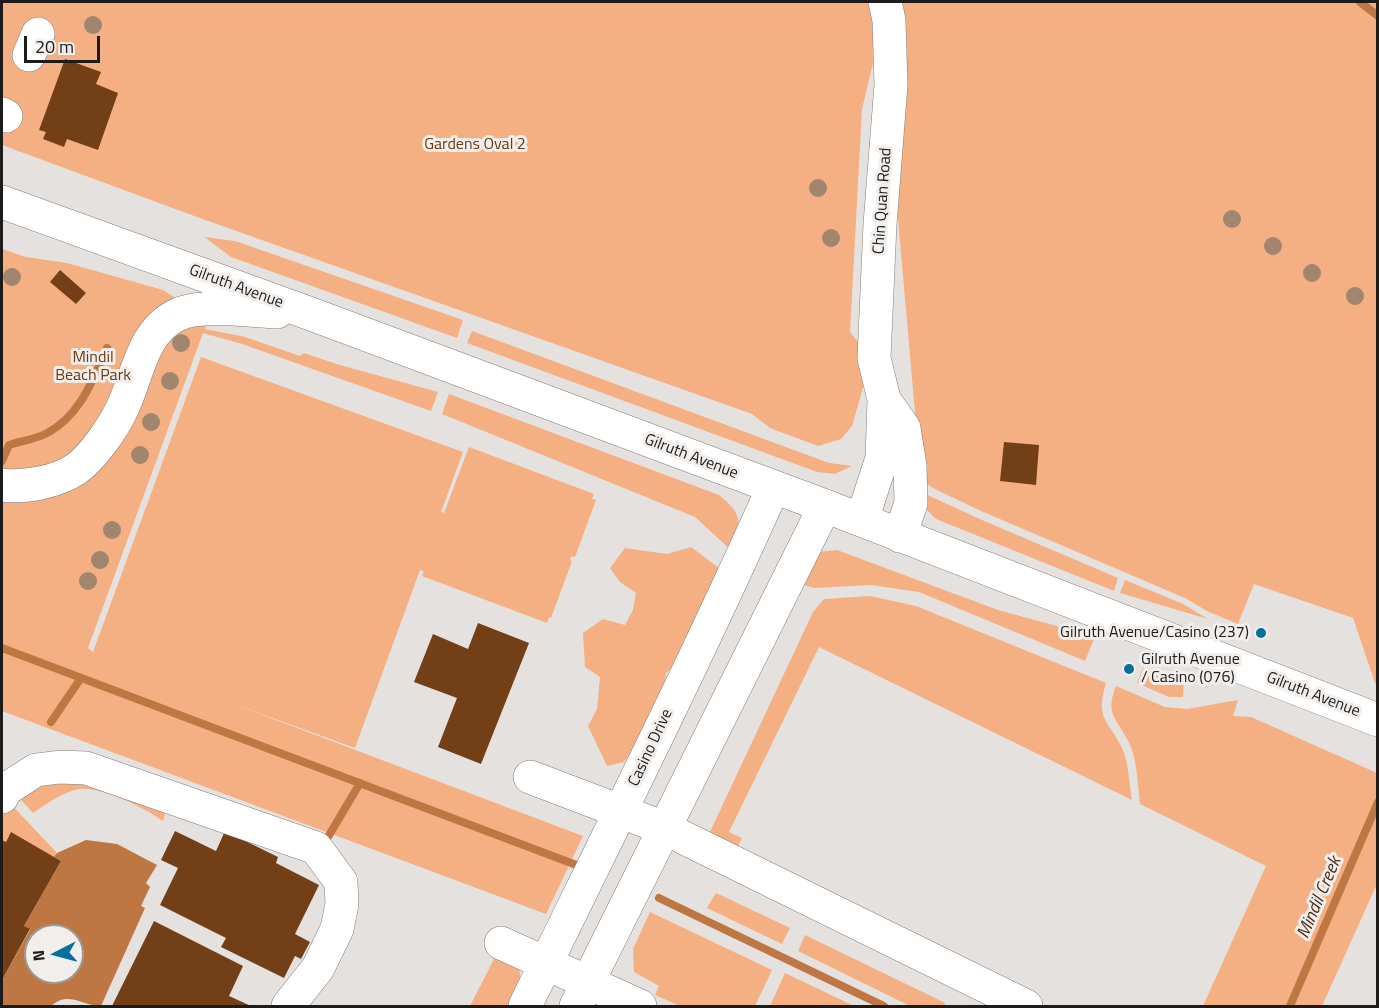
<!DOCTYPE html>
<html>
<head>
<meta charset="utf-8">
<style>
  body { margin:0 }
  #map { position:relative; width:1379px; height:1008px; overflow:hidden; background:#e5e1de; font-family:"Titillium Web",sans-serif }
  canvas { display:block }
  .frame { position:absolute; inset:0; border:3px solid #1d1c1b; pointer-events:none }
  .north { position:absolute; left:24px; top:924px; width:60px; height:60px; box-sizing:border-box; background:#f2eeeb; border:2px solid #9d9a98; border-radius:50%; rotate:264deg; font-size:16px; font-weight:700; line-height:24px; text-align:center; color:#1d1c1b }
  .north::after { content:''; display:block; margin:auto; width:21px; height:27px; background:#06709d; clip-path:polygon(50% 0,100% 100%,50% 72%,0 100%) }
  .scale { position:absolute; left:24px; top:36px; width:76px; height:27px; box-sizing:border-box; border:3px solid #1d1c1b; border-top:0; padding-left:8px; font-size:18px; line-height:21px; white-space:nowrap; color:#1d1c1b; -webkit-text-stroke:4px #f2eeeb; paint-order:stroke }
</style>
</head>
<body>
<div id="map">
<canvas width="1379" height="1008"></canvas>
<div class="frame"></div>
<div class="north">N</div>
<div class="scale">20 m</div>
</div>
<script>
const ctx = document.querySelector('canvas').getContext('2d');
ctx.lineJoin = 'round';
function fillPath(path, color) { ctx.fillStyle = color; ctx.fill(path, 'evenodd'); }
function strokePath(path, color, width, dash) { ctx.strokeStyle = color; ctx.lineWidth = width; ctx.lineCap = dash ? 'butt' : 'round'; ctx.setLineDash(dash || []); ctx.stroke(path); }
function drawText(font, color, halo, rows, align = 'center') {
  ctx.font = font + ' "Titillium Web",sans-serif'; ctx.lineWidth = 6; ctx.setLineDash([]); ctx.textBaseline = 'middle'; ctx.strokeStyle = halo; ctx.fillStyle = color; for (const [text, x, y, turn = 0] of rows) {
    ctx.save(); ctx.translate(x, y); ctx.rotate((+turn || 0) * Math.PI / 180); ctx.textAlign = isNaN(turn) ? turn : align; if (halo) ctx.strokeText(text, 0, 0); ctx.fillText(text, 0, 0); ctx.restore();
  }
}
fillPath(new Path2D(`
  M2,2H869L874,19L873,63L862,109L850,332L859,343L864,384L852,426L841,439L818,446L770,428L752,414L197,217L2,145Z
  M879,2H1377V685L1375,683L1353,618L1254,584L1238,624L1207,611L1185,598L981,511L937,490L921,481Z
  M204,237L235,241L463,320L457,338L231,257Z
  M2,249L26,257L67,263L163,290L208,318L205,329L245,337L300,356L304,353L340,365L438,392L431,411L242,344L203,333L88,648L93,652L201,357L463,452L441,512L444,513L469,447L594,494L592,499L596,500L575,557L571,556L570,560L572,561L551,618L549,617L547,623L422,576L424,571L420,570L355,748L231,703L583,836L546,914L2,711Z
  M472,331L829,463L852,466L835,474L817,472L467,343Z
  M449,394L719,495C743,514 742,524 732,551L695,517L442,414Z
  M921,492L982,520L1118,578L1114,591L936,519L924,507Z
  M691,547L719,568L685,656L666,673L664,693L635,747L624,762L607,766L588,726L597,709L600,677L585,667L583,633L603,619L625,625L633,610L636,593L620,582L610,568L625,548L667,554Z
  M837,550L998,610L1064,628L1094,639L1085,661L919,592L871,585L815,588L794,583L817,552Z
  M1125,580L1183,604L1208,619L1120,593Z
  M870,596L916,606L1106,683C1095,720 1108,719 1122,748C1129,763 1129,784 1132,800L819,647L729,832L742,838L737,848L709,834L813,612L824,599Z
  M1143,668L1184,680L1183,697H1169L1137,683Z
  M1116,686L1165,707L1187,709L1238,700L1233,716L1251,717L1377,773V884L1322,1006H1203L1266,866L1140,804C1138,787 1137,762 1131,747C1121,722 1103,717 1116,686Z
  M46,773L168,804L163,821C145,808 101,786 79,789C63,792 46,804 33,813L15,793Z
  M8,801L57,853L54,857L11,833L6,842L2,840V814Z
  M716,893L790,928L782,944L707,908Z
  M650,912L772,970L755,1006H680L655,995L659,986L634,972L633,949Z
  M805,935L937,999L945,1003L944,1006H910L798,951Z
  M498,951L519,966L521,983L510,1006H470Z
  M785,973L854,1006H770Z`), '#f4b082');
fillPath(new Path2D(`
  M86,840L117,844L157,865L146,883L150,887L141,906L145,908L101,1006C82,1006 69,990 51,1006H2V980L30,930L24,926L61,861L54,857L57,853ZM36,936H72V972H36Z`), '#be7743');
strokePath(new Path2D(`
  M1360,2L1378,16
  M2,461L9,445C21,441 38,439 49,432C81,414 93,379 107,348
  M2,648L579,866
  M51,722L81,678
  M328,837L360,783
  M659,898L884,1006
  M1290,1006L1378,802`), '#be7743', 8);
fillPath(new Path2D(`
  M65,59L101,72L96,84L118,93L98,150L67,139L64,147L43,139L46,132L39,130Z
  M60,270L86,293L76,304L50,282Z
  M1004,442L1039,445L1036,485L1000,481Z
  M478,623L529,643L481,764L438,747L457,698L414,682L433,634L468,649Z
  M175,831L216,851L225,831L278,857L276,863L319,885L295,934L310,942L301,959L295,956L284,978L221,947L226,938L160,905L178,868L161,860Z
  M11,832L61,861L24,926L30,929L2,980V840L6,842Z
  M154,921L243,966L229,996L251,1006H112Z`), '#733f16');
const minor = new Path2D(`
  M29,55L38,34
  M2,114L6,116
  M2,202L311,314L825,506L1378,720
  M885,401L904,428L910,466L911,503L900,536
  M2,485C24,488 57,482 76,469C93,457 112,429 121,411C138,378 140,333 177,315C201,303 250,311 277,312
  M862,520L882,458L884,399L874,358L880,224L891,85L889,20L885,2
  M530,777L664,828L1026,1006
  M2,797L5,790L36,770L60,767L86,768L316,848L341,882L342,904L337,929L318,968L288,1006
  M501,943L640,1006
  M525,1006C609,834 695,663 773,488
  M576,1006L825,506`);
strokePath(minor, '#827e7b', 34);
strokePath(minor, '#fff', 33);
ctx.fillStyle = '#a1856e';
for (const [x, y] of [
  [93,25],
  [818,188],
  [1232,219],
  [831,238],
  [1273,246],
  [1312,273],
  [12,277],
  [1355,296],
  [181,343],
  [170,381],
  [151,422],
  [140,455],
  [112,530],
  [100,560],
  [88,581]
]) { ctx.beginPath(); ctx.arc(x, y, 9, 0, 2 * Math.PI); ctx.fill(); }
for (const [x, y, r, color] of [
  [1261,633,6,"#06709d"],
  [1129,669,6,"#06709d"]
]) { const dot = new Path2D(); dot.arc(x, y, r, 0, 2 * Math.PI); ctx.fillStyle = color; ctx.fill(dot); strokePath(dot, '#f2eeeb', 2); }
drawText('16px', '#6a3a13', '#f2eeeb', [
  ["Gardens Oval 2",475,145],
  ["Mindil",93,358],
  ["Beach Park",93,376]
]);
drawText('16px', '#1d1c1b', '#f2eeeb', [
  ["Chin Quan Road",883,201,-86],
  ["Gilruth Avenue",236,287,20],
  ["Gilruth Avenue",691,457,21],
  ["Gilruth Avenue",1313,695,21],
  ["Casino Drive",651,748,-65]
]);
drawText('16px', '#1d1c1b', '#f2eeeb', [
  ["Gilruth Avenue/Casino (237)",1249,633],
  ["Gilruth Avenue",1141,660,"left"],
  ["/ Casino (076)",1141,678,"left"]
], 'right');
drawText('italic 18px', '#4a2c16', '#f2eeeb', [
  ["Mindil Creek",1320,898,-67]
]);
</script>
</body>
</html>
